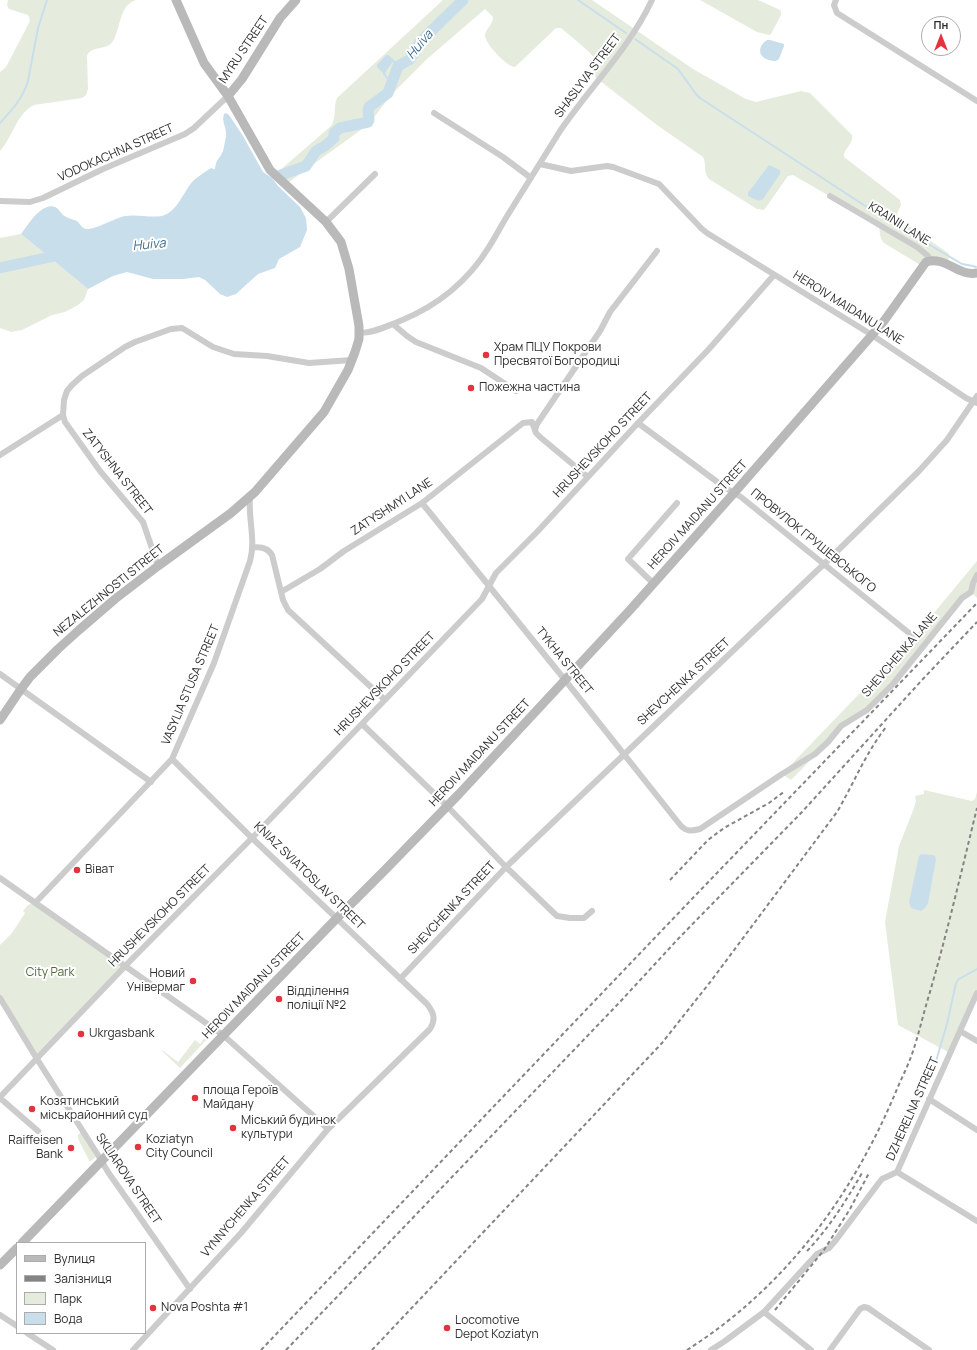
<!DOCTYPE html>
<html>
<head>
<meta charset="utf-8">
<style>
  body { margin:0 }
  #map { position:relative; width:977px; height:1350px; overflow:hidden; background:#fff; font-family:Manrope,sans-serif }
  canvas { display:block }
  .legend { position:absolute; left:16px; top:1242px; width:130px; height:92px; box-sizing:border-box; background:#fff; border:1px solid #acacac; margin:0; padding:5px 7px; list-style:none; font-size:12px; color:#2f2f2f }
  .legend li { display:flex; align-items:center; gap:8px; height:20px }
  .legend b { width:20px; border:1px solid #acacac }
  .north { position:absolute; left:921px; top:16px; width:40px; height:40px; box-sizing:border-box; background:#fff; border:1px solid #acacac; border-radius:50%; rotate:0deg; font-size:11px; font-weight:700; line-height:16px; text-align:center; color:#2f2f2f }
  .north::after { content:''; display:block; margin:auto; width:14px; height:18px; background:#e4333f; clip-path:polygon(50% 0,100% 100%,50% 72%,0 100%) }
</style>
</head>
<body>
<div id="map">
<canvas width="977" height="1350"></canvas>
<ul class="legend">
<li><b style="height:5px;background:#b9b9b9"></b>Вулиця</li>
<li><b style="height:5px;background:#848484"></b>Залізниця</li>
<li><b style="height:11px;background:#e5ecdd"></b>Парк</li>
<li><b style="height:11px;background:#c9deeb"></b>Вода</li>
</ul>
<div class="north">Пн</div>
</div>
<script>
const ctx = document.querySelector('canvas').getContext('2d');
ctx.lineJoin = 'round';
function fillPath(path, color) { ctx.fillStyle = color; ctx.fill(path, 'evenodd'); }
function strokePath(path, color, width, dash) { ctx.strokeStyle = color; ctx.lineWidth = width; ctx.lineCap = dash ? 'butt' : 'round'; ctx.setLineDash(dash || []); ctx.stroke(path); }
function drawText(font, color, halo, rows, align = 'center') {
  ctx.font = font + ' Manrope,sans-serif'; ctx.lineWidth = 4; ctx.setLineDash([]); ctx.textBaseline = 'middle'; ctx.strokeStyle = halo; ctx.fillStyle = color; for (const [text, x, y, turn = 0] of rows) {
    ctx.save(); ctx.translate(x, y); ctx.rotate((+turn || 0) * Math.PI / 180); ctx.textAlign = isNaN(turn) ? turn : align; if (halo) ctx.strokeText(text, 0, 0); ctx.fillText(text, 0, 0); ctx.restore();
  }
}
fillPath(new Path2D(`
  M8,0H136C119,5 121,28 113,41C107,51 91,45 87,56L88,89L86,95L82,98L34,105C16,114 13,137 0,151V72L6,67L30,21L29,17L28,15L9,9L7,5Z
  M443,0H592L693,69L746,99L756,102L801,91L810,93L852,135C854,144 843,149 844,157L900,200L901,205L897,214L899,219L948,253L950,256L946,264L943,262L922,266L884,243C878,236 881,231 878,224L793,175L788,176L764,210L757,209L709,179C703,173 707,164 703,157L657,125L595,77C592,70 597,64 594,58C590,51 568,34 561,28H556L515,67C507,67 483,42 485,34C487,28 493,24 493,17L485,9L427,59L391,95L369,124L289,182L278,172L331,126C337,117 333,107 337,98Z
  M700,0H758L778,9L781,11V15L771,34L769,35L757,32Z
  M21,234L88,289L84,300L78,305L65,312L52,315L22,330L11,332L0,328V238Z
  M977,561V598L971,592L967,594L912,662L867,710L850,720L791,780L782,774L914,637Z
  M924,790L972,801L975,799L977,792V993L950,1053L898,1025L885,922L899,846L914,808L916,801L915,796L924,794Z
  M36,902L126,966L37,1059L0,999V945L12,933L25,913L23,911L28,905Z
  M206,1036L208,1038L180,1068L162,1051V1050L178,1062L195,1040L200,1044Z
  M82,1131L98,1155L90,1162L78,1139V1135Z`), '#e5ecdd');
fillPath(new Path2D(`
  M767,40H770L784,44V46L779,59L776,61C772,61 766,60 763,57C757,52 761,43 767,40Z
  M386,55H388L394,60L386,71L385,75L377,67V65Z
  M226,113L229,115L243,136L263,172L272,178L278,186L300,207L306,218L307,230L300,247L279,259L275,268L258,274L236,294L227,297L220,294L205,280L199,277L183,279H153L127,272L113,276L88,289L21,234C28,225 43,199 57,208C59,210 61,213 63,215C67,218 72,219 77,221C80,223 81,228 86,229C95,230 115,218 125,216C137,214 150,218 162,216C177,212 183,193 192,182C197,177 205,172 211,168L213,169H215C216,158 220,159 223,151C224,147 225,141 226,136C227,128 221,121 224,114Z
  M769,165L780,170V174L763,199L759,201L748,196V193Z
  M921,854L933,855L935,856L936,859L928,903L926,907L921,911L911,908L909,902L919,856Z`), '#c9deeb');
strokePath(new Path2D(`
  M578,0L626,33
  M635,39L678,69L696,94L700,98L879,215L962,264L973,266L976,267
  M392,61L400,64
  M384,74L388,79L392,80
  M0,123C12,110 23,98 28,81L38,28L47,0
  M907,1129L936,1061L947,1024L956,983L959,979L977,969`), '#c9deeb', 2);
strokePath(new Path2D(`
  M281,175L306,166L316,151L325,146L334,138V133L340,128L368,122L369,120L368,110L369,107L388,93L398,66L409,60L415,52L420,42L463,0
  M0,268L64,254`), '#c9deeb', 11);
strokePath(new Path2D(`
  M836,0L834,5L837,13L977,101
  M434,113L503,157L531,178
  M540,164L571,171L607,166L613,167L659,184L702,229L707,233L872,335L966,398L977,403
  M830,196L917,247L927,255L931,260
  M0,201L30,202L43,198L103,169L185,134L194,128L228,96
  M326,222L375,174
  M393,324L407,336L416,342L481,368L516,391
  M360,333C374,333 387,326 400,321C437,306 468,281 489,247C496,236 502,224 509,213C526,186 543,158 560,131C590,87 629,49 652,0
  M638,423L724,487L741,497L914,637
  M535,430L537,424L600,331L610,312L657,251
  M0,455L63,415
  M422,503L565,680L681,826C687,832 692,831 700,829L782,774L815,754L828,742L841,726L867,710L893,684L962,598L971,592L973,583L977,575
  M253,547C261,547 268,548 272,555L283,600L288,610L385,700
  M158,566L143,522L100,471L65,422L63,415L64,400L67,391L72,385L82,376L125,347L135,342L171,329L182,328L213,347L234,354L267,356L309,363L352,360
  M653,583L628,559L677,503
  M281,592L320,569L344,551L422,503L523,423L532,422L536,433L540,437L588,477
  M0,674L151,782
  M362,724L442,801L506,867L557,916L570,918H584L592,911
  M0,878L223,1035L328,1129
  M36,902L172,759L214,663L250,561C256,540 248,519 250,497
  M400,979L506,867L824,564L919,471L947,440L977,396
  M0,998L37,1059L98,1155L108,1172L190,1289
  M960,1031L977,1041
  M0,1097L132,959L252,838L482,599L496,573L537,532L638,423L709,349L774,275
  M0,1098L38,1131
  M929,1099L977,1130
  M897,1172L977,1221
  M764,1312L811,1350
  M0,1315L17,1326
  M27,1333L53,1350
  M133,1350L241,1233L328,1129L430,1029C436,1019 434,1013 427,1004L252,838L172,759
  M711,1350L725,1341L764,1312L817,1254L829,1248L836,1240L878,1184L882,1179L897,1172L977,993
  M830,1350L860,1309L864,1307L868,1308L929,1350`), '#ccc', 6);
strokePath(new Path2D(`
  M228,96L242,79L280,18L296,0
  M0,720L21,689L30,677L58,649L79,630L115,599L158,566L231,513L255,492L324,412L348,370L355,352L359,339V326L349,269L341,242L326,222L270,170L228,96L204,63L176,0
  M22,1243L337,918L385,870L459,794L630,610L734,493L872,335L884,321L926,262C944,255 959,277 977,273
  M0,1265L17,1248`), '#b9b9b9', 9);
strokePath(new Path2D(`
  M670,880L708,840L724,828L769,803L785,791
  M807,1251C829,1228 846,1201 862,1173
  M775,1310L824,1250L850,1209L869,1173
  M261,1350L690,901L977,603
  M286,1350L619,1003L678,939L802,812L922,680L977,622
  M372,1350L662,1043L711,981L837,812C854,783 866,752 887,726
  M687,1350C786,1287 853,1195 897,1089C902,1077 908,1066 912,1054C918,1037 922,1019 927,1002C946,938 961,873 977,808`), '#848484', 2, [4, 3]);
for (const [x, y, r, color] of [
  [486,355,4,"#e4333f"],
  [471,388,4,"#e4333f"],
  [77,870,4,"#e4333f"],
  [193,981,4,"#e4333f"],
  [279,999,4,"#e4333f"],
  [81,1034,4,"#e4333f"],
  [195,1098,4,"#e4333f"],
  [32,1109,4,"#e4333f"],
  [233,1128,4,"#e4333f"],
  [138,1147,4,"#e4333f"],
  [71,1148,4,"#e4333f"],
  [153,1308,4,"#e4333f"],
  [447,1328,4,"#e4333f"]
]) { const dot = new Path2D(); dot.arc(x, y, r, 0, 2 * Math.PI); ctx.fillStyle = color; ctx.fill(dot); strokePath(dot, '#fff', 1.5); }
drawText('12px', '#2f2f2f', '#fff', [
  ["MYRU STREET",244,50,-56],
  ["SHASLYVA STREET",588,76,-53],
  ["VODOKACHNA STREET",116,153,-24],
  ["KRAINII LANE",899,224,32],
  ["HEROIV MAIDANU LANE",848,308,32],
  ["HRUSHEVSKOHO STREET",603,445,-47],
  ["ZATYSHNA STREET",117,472,52],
  ["ZATYSHMYI LANE",392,507,-33],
  ["HEROIV MAIDANU STREET",698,515,-48],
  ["ПРОВУЛОК ГРУШЕВСЬКОГО",813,541,39],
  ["NEZALEZHNOSTI STREET",109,591,-39],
  ["SHEVCHENKA LANE",900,655,-49],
  ["TYKHA STREET",564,661,51],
  ["SHEVCHENKA STREET",684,682,-43],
  ["HRUSHEVSKOHO STREET",385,684,-46],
  ["VASYLIA STUSA STREET",191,685,-67],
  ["HEROIV MAIDANU STREET",480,753,-47],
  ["KNIAZ SVIATOSLAV STREET",309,876,44],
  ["SHEVCHENKA STREET",452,908,-47],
  ["HRUSHEVSKOHO STREET",160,916,-45],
  ["HEROIV MAIDANU STREET",254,986,-46],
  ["DZHERELNA STREET",913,1109,-66],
  ["SKLIAROVA STREET",128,1179,56],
  ["VYNNYCHENKA STREET",246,1207,-49]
]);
drawText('12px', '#2f2f2f', '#fff', [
  ["Храм ПЦУ Покрови",494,348],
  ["Пресвятої Богородиці",494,362],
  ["Пожежна частина",479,388],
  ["Віват",85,870],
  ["Новий",185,974,"right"],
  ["Універмаг",185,988,"right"],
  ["Відділення",287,992],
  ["поліції №2",287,1006],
  ["Ukrgasbank",89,1034],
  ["площа Героїв",203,1091],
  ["Майдану",203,1105],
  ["Козятинський",40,1102],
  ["міськрайонний суд",40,1116],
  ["Міський будинок",241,1121],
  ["культури",241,1135],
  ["Koziatyn",146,1140],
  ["City Council",146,1154],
  ["Raiffeisen",63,1141,"right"],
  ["Bank",63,1155,"right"],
  ["Nova Poshta #1",161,1308],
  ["Locomotive",455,1321],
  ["Depot Koziatyn",455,1335]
], 'left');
drawText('12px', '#516a3c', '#fff', [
  ["City Park",50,973]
]);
drawText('italic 13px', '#3d6f90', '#fff', [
  ["Huiva",420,45,-50],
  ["Huiva",149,245,-6]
]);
</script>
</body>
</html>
